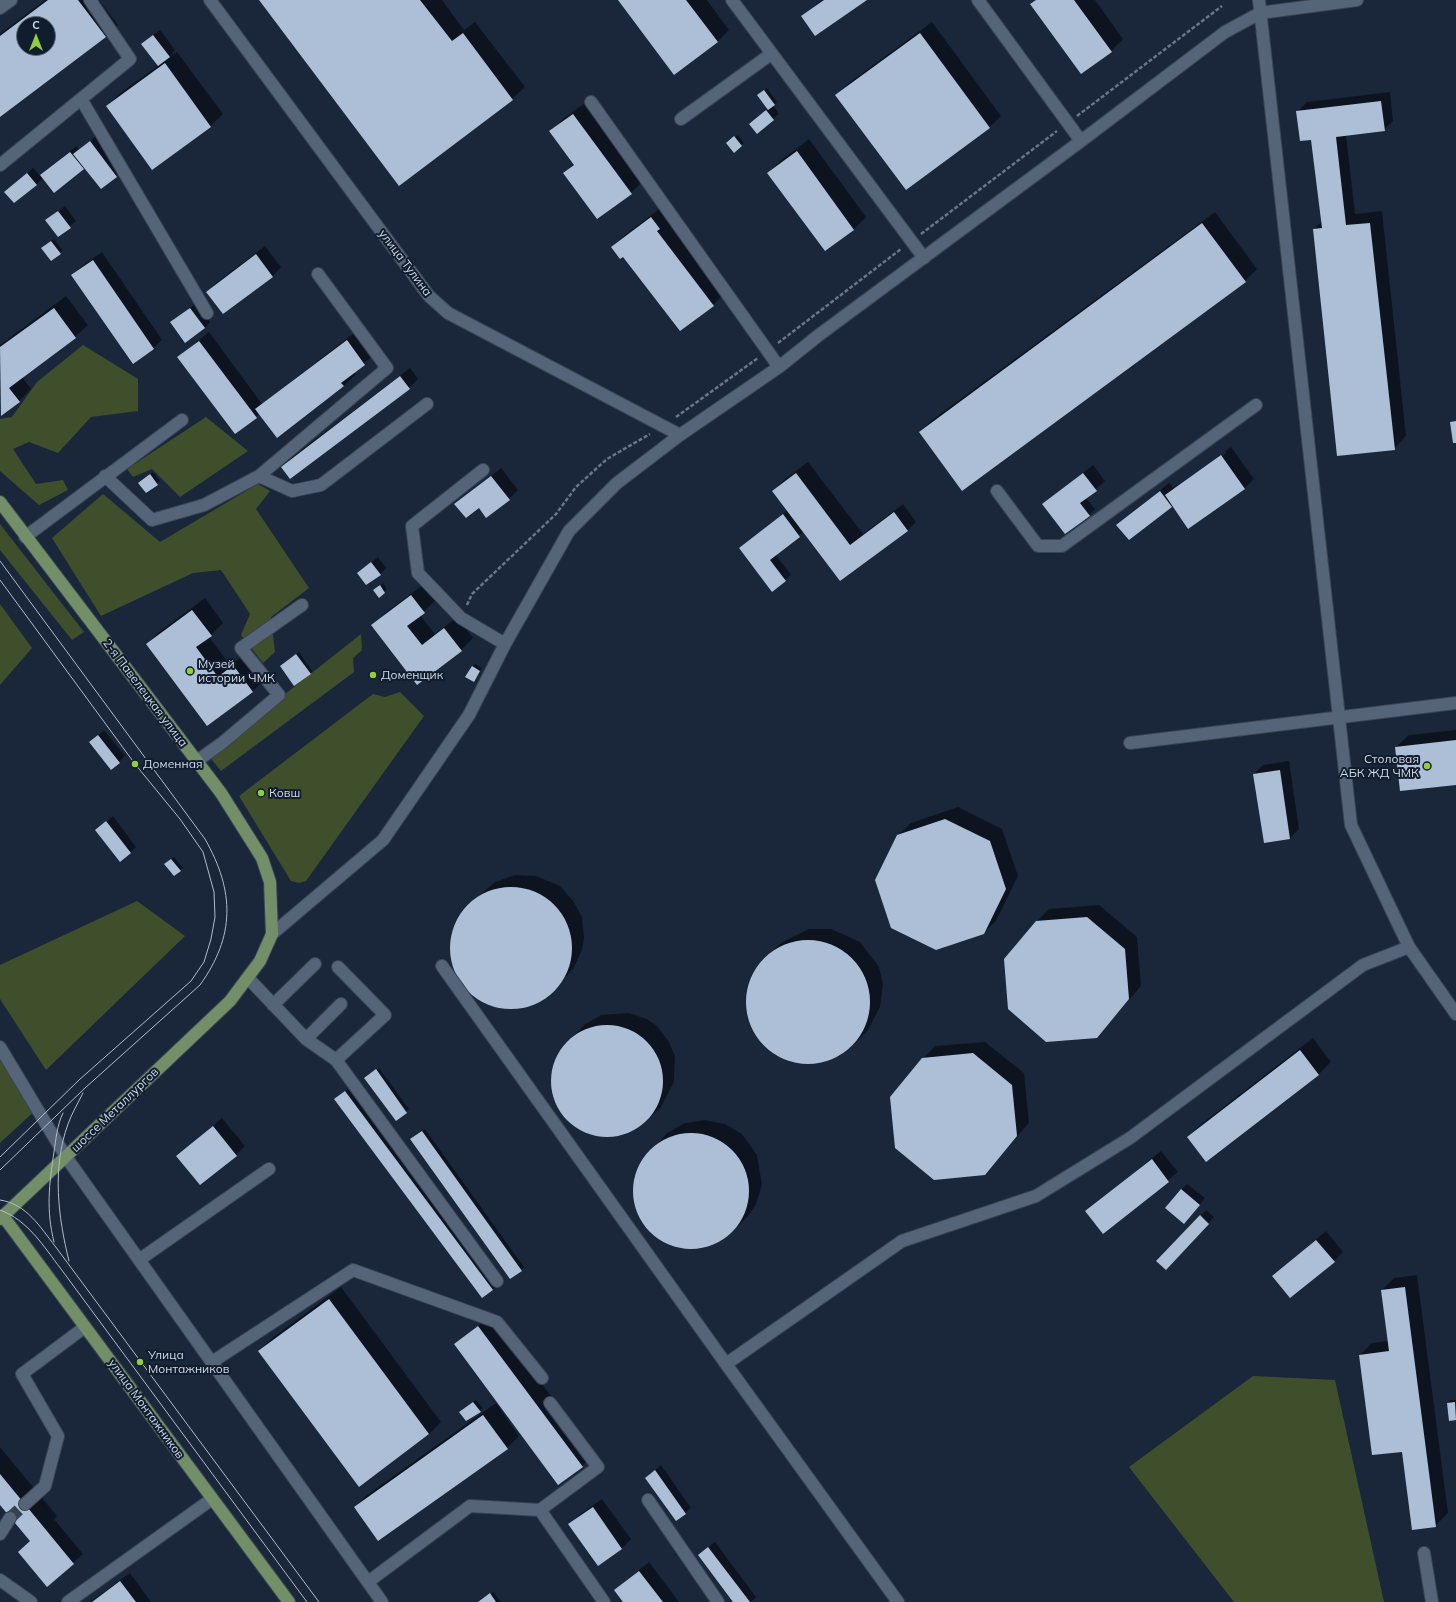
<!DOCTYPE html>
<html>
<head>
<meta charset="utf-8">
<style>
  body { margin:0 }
  #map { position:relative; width:1456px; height:1602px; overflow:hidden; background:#1a273a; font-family:Mulish,sans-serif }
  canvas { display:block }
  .north { position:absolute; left:16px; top:16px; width:40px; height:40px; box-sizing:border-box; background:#111d2f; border:1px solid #5e6978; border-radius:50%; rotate:0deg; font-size:11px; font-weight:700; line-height:16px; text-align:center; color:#d1dae6 }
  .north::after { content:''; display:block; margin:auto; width:14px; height:18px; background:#92cd3e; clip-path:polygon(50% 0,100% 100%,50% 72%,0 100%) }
</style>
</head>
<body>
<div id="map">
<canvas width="1456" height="1602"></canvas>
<div class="north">С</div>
</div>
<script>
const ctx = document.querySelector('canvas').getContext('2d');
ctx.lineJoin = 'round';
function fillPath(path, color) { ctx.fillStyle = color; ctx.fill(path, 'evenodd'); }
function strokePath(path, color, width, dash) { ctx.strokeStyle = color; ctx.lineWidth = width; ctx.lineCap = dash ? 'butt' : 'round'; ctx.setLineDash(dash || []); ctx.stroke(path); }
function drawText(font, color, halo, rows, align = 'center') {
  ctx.font = font + ' Mulish,sans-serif'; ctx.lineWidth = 4; ctx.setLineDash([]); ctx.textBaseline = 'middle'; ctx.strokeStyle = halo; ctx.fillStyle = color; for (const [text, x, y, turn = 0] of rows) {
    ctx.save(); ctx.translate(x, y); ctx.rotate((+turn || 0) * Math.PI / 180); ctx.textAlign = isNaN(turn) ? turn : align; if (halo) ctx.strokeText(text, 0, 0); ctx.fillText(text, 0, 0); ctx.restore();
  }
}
fillPath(new Path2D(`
  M83,345L138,379V411L91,417L58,453L29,442L13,449L36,484L63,480L68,490L39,505L0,471V419L12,417L37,382Z
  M206,417L248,451L180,497L152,469L133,477L127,469Z
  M258,484L270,491L256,509L309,588L271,617L275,652L263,663L241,635L250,614L221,570L193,573L101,616L52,538L103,494L160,542Z
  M0,524L84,632L72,640L0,550Z
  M0,604L32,648L0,685Z
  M361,634L362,650L353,658L354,672L221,771L208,755Z
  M400,692L424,716L306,881L299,883L291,881L239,796L373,694L385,697Z
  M137,901L185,936L46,1070L0,999V965Z
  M0,1057L40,1106L0,1143Z
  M1253,1376L1335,1380L1384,1602H1234L1129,1467Z`), '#3f4f2c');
fillPath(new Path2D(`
  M45,0H99L118,25L105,37L0,116V34ZM24,24H48V48H24Z
  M260,0H442L464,30L475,22L525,87L512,99L399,184Z
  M619,0H707L729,30L717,42Z
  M822,0H865L802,17Z
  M1036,0H1095L1123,39L1111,51L1031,5Z
  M932,22L1001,116L989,128L837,95L849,83Z
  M160,30L175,50L170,56L177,52L223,114L210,126L107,106L119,94L159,65L148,39Z
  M767,88L777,102L773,105L779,114L757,132L750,124L768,108L761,93Z
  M1390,92L1393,121L1384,130L1346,135L1355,214L1382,211L1406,436L1394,449L1314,229L1322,221L1312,138L1298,111L1307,102Z
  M586,102L643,181L631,193L564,173L574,163L551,131L563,119Z
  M738,135L744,143L741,145L730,141Z
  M96,136L122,170L101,188L85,167L43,178L36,185L6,192L33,168L40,176L76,146L79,150Z
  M809,139L866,217L854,229L825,250L768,173L780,161Z
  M65,206L76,221L58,236L47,220Z
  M663,206L725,293L713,305L680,330L623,255L612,247L625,235Z
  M1215,212L1257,269L1245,281L920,432L932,420Z
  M54,239L62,250L60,253L45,245Z
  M265,246L281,267L273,276L224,313L207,292L216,283Z
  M102,252L162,340L153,349L73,275L82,266Z
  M66,296L88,325L75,337L22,377L31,389L19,401L1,415L0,345Z
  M196,303L210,322L205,328L172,322Z
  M359,329L377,352L354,372L356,374L344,386L259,413L256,417L178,357L209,332L262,404Z
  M410,368L418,379L409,388L282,467L291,458Z
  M1231,447L1254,479L1245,488L1189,527L1173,505L1118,525L1169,483L1173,488ZM1225,451L1226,453L1175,489V487Z
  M808,462L863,534L903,504L916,522L907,531L864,562L804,531L775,554L791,575L785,580L740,548L788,510L773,491L785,479Z
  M1093,465L1105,481L1086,498L1095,509L1089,515L1044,504Z
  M501,468L518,490L509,499L479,507L456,504Z
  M153,472L160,481L147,492L142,481Z
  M378,557L386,568L380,574L358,573Z
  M383,583L387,589L379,596L377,588Z
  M424,584L436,600L420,615L435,634L457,617L473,638L461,650L417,684L373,625L385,613Z
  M205,598L223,623L209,637L230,665L246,654L265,679L253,691L207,725L147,644L159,632Z
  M299,652L312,671L310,674L283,664Z
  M475,664L482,668L476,678L472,667Z
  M104,730L125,756L119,762L91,742Z
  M1456,730V784L1396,747L1409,735Z
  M1289,761L1299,829L1290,838L1264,842L1254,774L1263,765Z
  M958,807L1002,829L1018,876L996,921L983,933L898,835L911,823Z
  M113,816L136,847L131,852L96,830Z
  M174,857L183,868L180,870L168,862Z
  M515,875L536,876L560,886L574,902L582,917L584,938L582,950L573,969L553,991L526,1006L505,1008L481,1000L465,987L452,959L451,938L462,913L474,900L495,882Z
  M1099,905L1137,937L1141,986L1096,1037L1037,921L1049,909Z
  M809,929H831L860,942L879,967L883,985L880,1007L868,1030L855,1043L839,1056L819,1063L803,1064L782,1058L759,1039L749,1020L748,991L755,971L770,954L782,942Z
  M629,1013L647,1019L657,1026L669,1042L675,1056L674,1082L661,1107L648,1119L632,1131L622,1135L603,1137L588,1134L571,1124L558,1108L552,1089L551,1077L556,1058L572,1038L584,1025L601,1015Z
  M1313,1038L1331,1062L1319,1074L1206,1160L1188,1137L1200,1125Z
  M985,1042L1024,1073L1029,1123L984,1174L923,1059L935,1046Z
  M379,1068L409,1109L396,1119L368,1075Z
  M348,1089L495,1287L493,1289L338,1097Z
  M222,1118L245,1146L236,1155L178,1156Z
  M705,1120L725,1124L742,1134L757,1155L762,1185L756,1204L749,1215L736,1228L714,1244L692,1249L672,1246L655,1236L641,1221L634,1202V1182L641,1162L667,1133L685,1123Z
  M425,1129L524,1267L521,1270L414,1137Z
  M1161,1151L1178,1172L1103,1232L1087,1212Z
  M1187,1184L1205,1198L1190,1217L1181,1190Z
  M1206,1210L1214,1217L1171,1263L1200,1216Z
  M1326,1231L1343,1252L1334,1261L1273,1276Z
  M1417,1275L1448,1513L1435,1526L1360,1355L1372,1343L1389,1341L1382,1290L1394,1278Z
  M341,1287L441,1422L429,1434L359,1485L259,1351L271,1339Z
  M488,1318L525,1367L528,1365L594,1454L582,1466L455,1344Z
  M476,1400L483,1408L480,1411L463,1409Z
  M1450,1400H1456V1419L1450,1420L1448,1403Z
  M496,1403L519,1436L507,1448L379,1540L355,1507L367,1495Z
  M0,1447L57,1516L54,1519L83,1554L47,1585L19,1552L31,1541L0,1504Z
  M661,1465L691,1508L685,1513L646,1478Z
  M602,1499L631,1539L622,1548L598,1564L570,1524L579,1515Z
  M715,1542L756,1597L751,1602H734L705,1550Z
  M649,1562L679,1602H624L615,1590Z
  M130,1573L151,1602H90Z
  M493,1592L501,1602H479Z`), '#0007');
fillPath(new Path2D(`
  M48,0H78L106,37L0,117V36ZM24,24H48V48H24Z
  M259,0H420L452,41L463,33L513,100L399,186Z
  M618,0H686L718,42L674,75Z
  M824,0H867L815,36L801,16Z
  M1036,0H1074L1112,52L1081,74L1030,4Z
  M920,33L990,128L906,190L835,95Z
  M153,35L170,57L158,66L141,44Z
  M165,63L211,127L152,170L106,106Z
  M764,90L775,105L768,110L757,95Z
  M1381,101L1385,131L1336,137L1346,225L1370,223L1395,450L1337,456L1313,229L1322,228L1311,140L1300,141L1296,111Z
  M766,110L774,120L757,134L749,124Z
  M573,114L632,194L597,219L563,173L574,165L549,131Z
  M734,136L742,146L734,153L726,143Z
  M90,141L117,177L101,189L73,154Z
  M797,151L854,230L825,251L767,173Z
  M70,152L84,169L54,193L40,175Z
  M27,173L37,185L14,203L4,192Z
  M58,211L71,228L58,237L45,220Z
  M651,217L660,229L657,231L714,306L680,331L623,257L620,259L611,247Z
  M1202,223L1246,282L962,491L919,432Z
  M51,241L61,254L51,261L41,248Z
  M256,254L273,277L223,314L206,292Z
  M93,260L154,349L133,364L71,275Z
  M54,308L76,338L9,388L20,402L1,416L0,347Z
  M190,308L205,328L185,343L170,322Z
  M347,340L365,365L341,383L344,386L277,438L255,409Z
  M199,341L257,418L235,434L177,357Z
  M400,376L410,389L290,479L281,467Z
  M1456,421V443H1453L1450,422Z
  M1221,455L1245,489L1188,529L1165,495Z
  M796,473L850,545L894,512L908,531L840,581L772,491Z
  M1083,473L1097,491L1080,503L1090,516L1065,534L1042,504Z
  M150,474L158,485L146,493L138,483Z
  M491,476L510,500L486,518L479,508L466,518L454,504Z
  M1160,491L1172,507L1129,540L1116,525Z
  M783,514L800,537L770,560L786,581L772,592L739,548Z
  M371,562L381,575L366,585L357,573Z
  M380,585L385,593L379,598L373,590Z
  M411,595L425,613L407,626L422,645L444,628L462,651L417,685L371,625Z
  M192,610L212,636L196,647L218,677L233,665L253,692L207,726L146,644Z
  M296,654L311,674L294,686L280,666Z
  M472,666L480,671L474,682L465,677Z
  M98,735L120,763L111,770L89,742Z
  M1456,740V785L1400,791L1395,747Z
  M1280,770L1290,839L1264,843L1253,774Z
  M945,819L990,841L1006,889L984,934L936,950L891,928L875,880L897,835Z
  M106,821L131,853L120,862L95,830Z
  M171,859L181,871L174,876L164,864Z
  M450 948a61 61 0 1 1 122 0a61 61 0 1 1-122 0Z
  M1087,917L1125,949L1129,999L1097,1038L1046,1042L1008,1009L1004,959L1036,921Z
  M746 1002a62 62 0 1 1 124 0a62 62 0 1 1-124 0Z
  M551 1081a56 56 0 1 1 112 0a56 56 0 1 1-112 0Z
  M1300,1050L1319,1075L1206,1162L1187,1137Z
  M973,1053L1012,1085L1017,1136L985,1175L934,1180L895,1148L890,1097L922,1058Z
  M376,1069L407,1113L396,1121L364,1078Z
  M345,1091L493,1290L482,1298L334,1099Z
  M213,1126L237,1156L200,1185L176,1156Z
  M422,1131L522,1271L510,1279L410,1139Z
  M633 1191a58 58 0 1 1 116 0a58 58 0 1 1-116 0Z
  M1152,1159L1169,1182L1103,1234L1085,1211Z
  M1181,1189L1200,1205L1184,1224L1165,1208Z
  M1200,1215L1209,1224L1166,1270L1156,1261Z
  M1316,1240L1335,1262L1290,1298L1272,1276Z
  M1405,1287L1436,1527L1412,1530L1402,1452L1372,1455L1359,1355L1389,1351L1381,1290Z
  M329,1299L429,1434L359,1487L258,1351Z
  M478,1326L583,1467L558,1485L454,1344Z
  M473,1402L481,1412L466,1421L459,1412Z
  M1455,1402L1456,1420L1449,1421L1447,1403Z
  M483,1415L508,1449L378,1541L354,1507Z
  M655,1470L686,1514L676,1521L645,1478Z
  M0,1474L74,1564L47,1587L18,1552L30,1541L0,1505Z
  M593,1507L622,1549L598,1566L568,1524Z
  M708,1547L750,1602H733L698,1555Z
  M639,1571L663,1602H623L614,1590Z
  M120,1581L136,1602H92Z
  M490,1593L496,1602H478Z`), '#adbfd7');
strokePath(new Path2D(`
  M10,1518L25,1504`), '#354254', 12, [12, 6]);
const minor = new Path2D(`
  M90,0L130,59L81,99L207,313
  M210,0L429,296L448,313L680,435
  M732,0L924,258
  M978,0L1081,141
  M1259,0L1351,825L1409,947L1456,1014
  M0,8L11,0
  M591,102L779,367
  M681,119L771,54
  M0,165L81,99
  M483,470L412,526L418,573L461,618L505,644
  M105,476L152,520L204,505L259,476L292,491L321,485L427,404
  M259,476L387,368L318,274
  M997,491L1038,546H1062L1256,405
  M25,537L182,420
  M1130,743L1456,703
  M197,761L222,743L279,695L241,648L302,605
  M272,934L383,840L469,715L505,644L569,531L617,483L680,435L779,367L819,335L1081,141L1225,32L1260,13L1357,0
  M442,966L726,1364L902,1241L1036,1196L1130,1138L1363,965L1409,947
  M248,978L306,1039L336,1060L385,1015L338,967
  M273,1005L315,964
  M306,1039L341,1004
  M0,1047L66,1157L382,1602
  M336,1060L497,1281
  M139,1260L269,1169
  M212,1362L353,1270L497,1322L542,1378
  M726,1364L898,1602
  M648,1500L718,1602
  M25,1504L45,1486L58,1436L22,1374L85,1327
  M540,1510L604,1602
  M0,1534L10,1518
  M1424,1553L1432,1602
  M0,1580L31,1602
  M368,1582L470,1506L540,1510L598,1467L550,1403
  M68,1602L212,1499`);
const major = new Path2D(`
  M0,502L221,793L262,858L270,882L272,934L260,961L230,1001L0,1219
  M3,1216L289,1602`);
strokePath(minor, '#3a4453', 14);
strokePath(major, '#3a4453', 14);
strokePath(new Path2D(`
  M1077,116L1222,6
  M921,234L1057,131
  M778,343L901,249
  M676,417L758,358
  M467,605L472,594L556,514L576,487L607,459L650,434`), '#6a7585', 2.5, [4, 2]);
strokePath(minor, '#556479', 12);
strokePath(major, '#738f68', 12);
strokePath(new Path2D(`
  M0,561L205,839C235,892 235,936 200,985L85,1088L0,1170
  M0,580L135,764L180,819L203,852L214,892L215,917L211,939L204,962L191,981L79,1080L0,1157
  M0,1200C27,1204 40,1227 55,1246L319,1602
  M0,1210C28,1220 44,1247 61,1269L307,1602
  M54,1242C46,1210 49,1185 54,1152C56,1139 57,1125 63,1113
  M69,1261C58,1217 52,1168 68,1124C72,1113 78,1103 83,1093`), '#b2bcc9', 1);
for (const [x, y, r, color] of [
  [190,671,4,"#92cd3e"],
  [373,675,4,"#92cd3e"],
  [135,764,4,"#92cd3e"],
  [1427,766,4,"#92cd3e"],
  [261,793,4,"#92cd3e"],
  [140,1362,4,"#92cd3e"]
]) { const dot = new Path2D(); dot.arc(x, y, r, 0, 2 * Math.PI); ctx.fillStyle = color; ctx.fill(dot); strokePath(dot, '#111d2f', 1.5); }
drawText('12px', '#d1dae6', '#111d2f', [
  ["улица Тулина",405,263,53],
  ["2-я Павелецкая улица",145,693,53],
  ["шоссе Металлургов",115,1110,-44],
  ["улица Монтажников",146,1409,54]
]);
drawText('12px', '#d1dae6', '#111d2f', [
  ["Музей",198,664],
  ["истории ЧМК",198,678],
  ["Доменщик",381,675],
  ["Столовая",1419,759,"right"],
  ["АБК ЖД ЧМК",1419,773,"right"],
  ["Доменная",143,764],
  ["Ковш",269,793],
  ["Улица",148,1355],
  ["Монтажников",148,1369]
], 'left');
</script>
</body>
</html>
